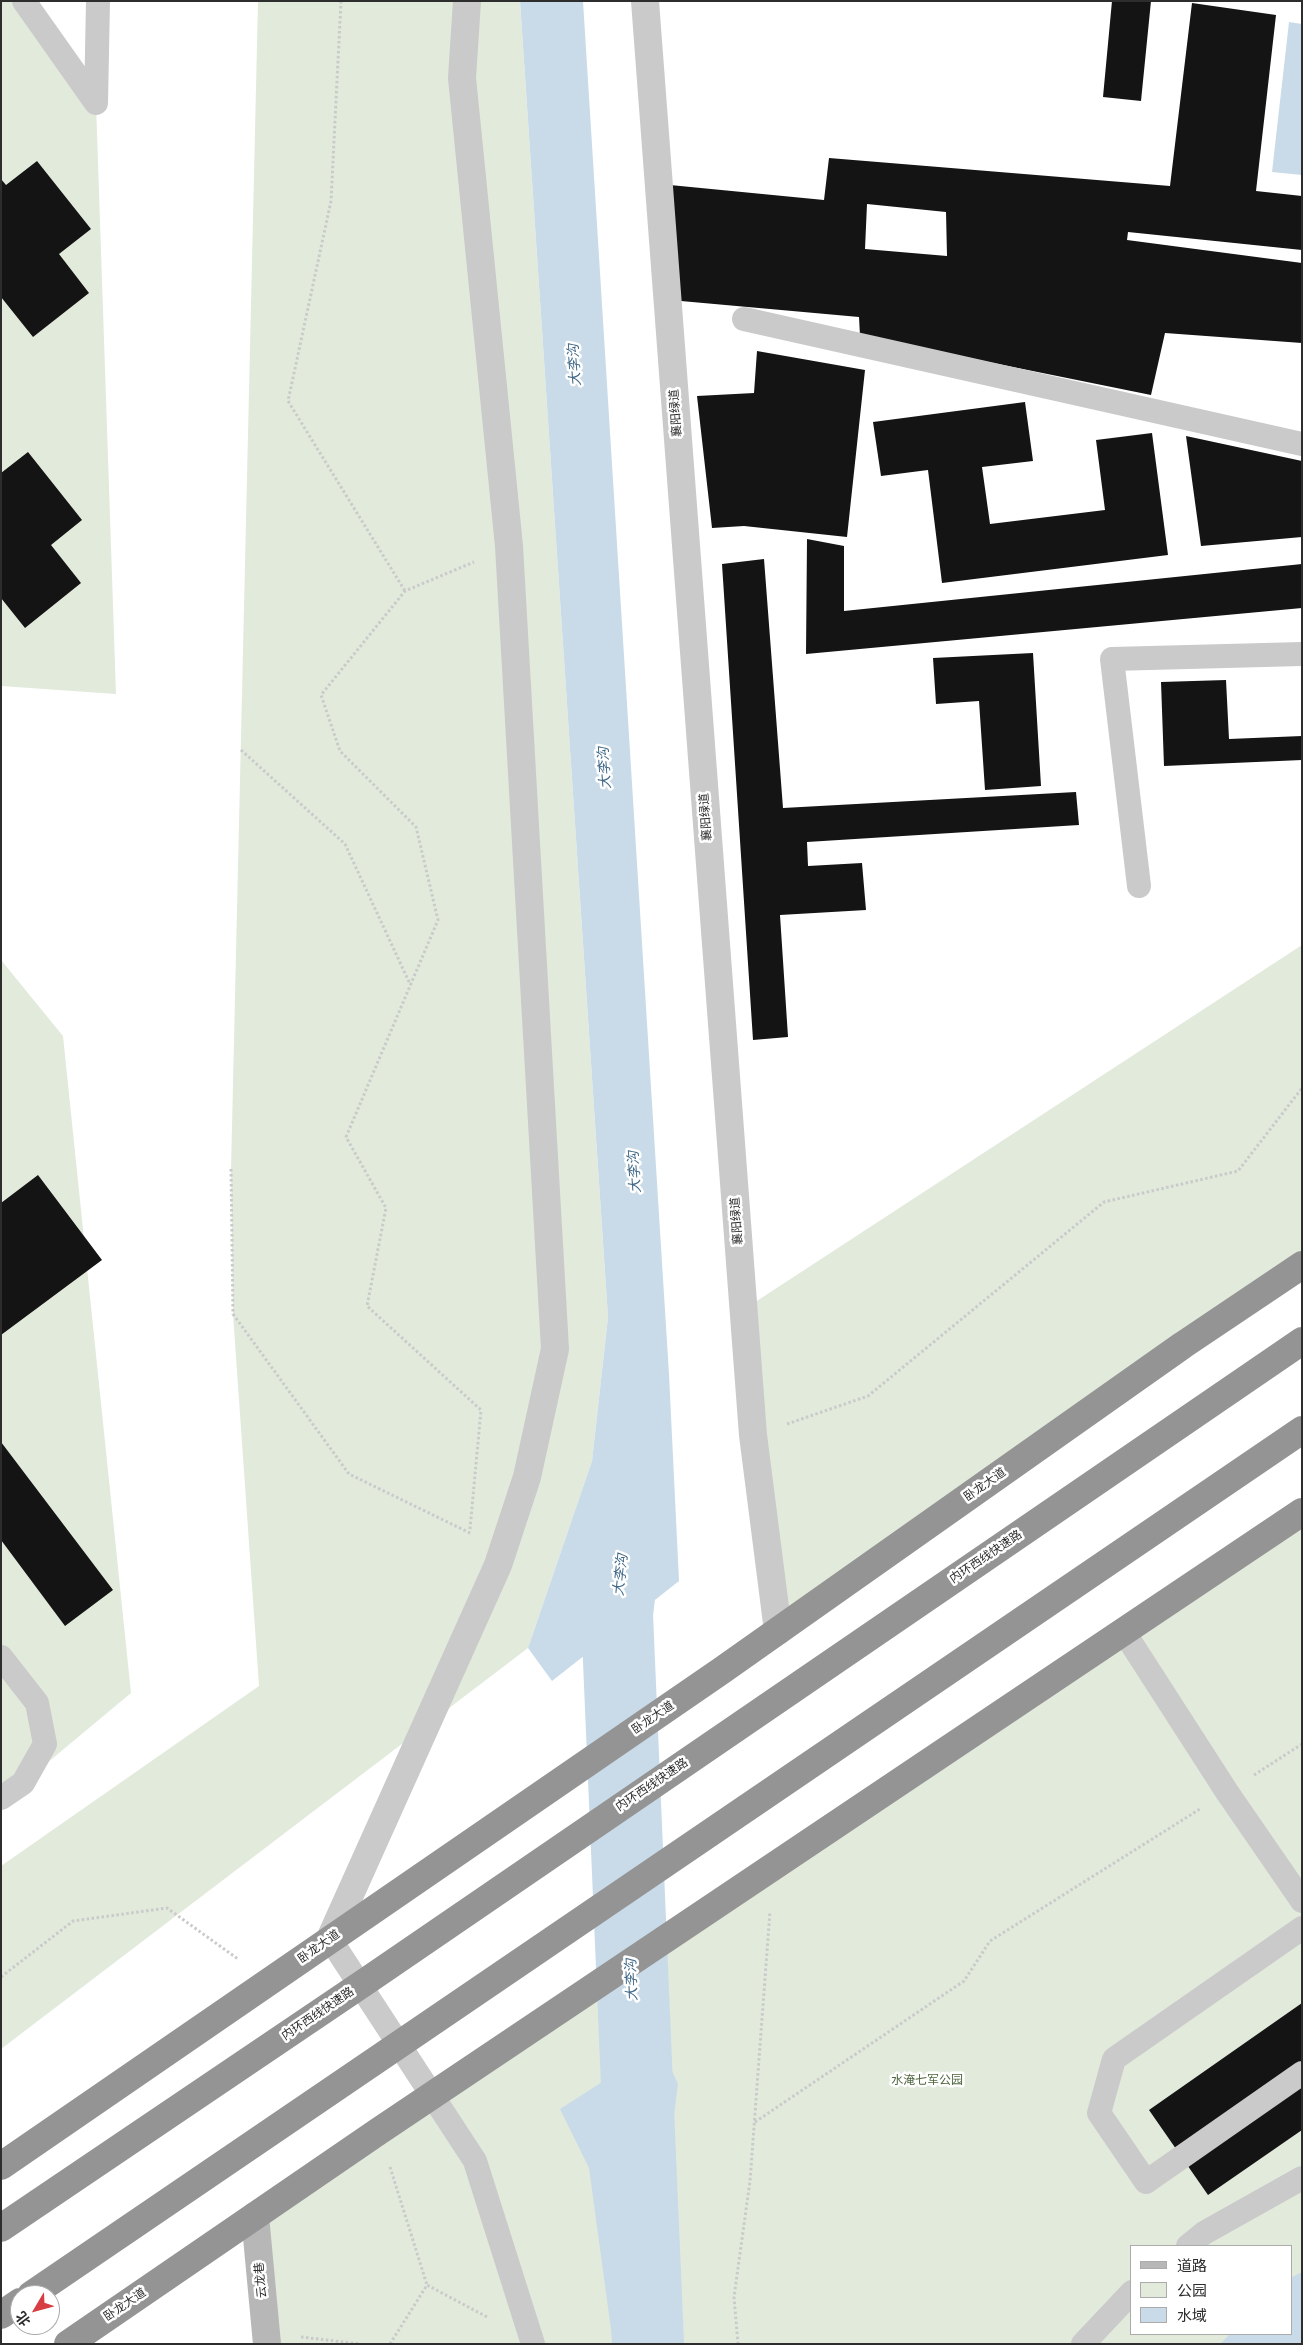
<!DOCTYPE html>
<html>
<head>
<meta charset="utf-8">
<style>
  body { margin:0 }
  #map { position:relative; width:1303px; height:2345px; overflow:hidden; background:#fff; font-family:"Fira Sans Condensed","Noto Sans SC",sans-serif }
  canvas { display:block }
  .frame { position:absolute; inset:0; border:2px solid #2d2d2d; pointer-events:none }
  .legend { position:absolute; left:1130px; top:2245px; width:162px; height:90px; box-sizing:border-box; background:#fff; border:1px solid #ababab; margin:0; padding:6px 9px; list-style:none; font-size:15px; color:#2d2d2d }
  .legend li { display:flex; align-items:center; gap:10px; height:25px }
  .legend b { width:25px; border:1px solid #ababab }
  .north { position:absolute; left:10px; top:2285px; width:50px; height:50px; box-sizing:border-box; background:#fff; border:1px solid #ababab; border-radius:50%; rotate:233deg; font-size:14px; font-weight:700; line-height:20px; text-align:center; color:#2d2d2d }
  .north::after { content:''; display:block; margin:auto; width:18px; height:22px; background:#d73d41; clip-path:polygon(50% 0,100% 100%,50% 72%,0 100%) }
</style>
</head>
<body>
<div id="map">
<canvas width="1303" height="2345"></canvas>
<div class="frame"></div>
<ul class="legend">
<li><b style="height:6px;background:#b7b7b7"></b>道路</li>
<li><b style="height:14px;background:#e2eadc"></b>公园</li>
<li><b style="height:14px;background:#c9dbe8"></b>水域</li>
</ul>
<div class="north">北</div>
</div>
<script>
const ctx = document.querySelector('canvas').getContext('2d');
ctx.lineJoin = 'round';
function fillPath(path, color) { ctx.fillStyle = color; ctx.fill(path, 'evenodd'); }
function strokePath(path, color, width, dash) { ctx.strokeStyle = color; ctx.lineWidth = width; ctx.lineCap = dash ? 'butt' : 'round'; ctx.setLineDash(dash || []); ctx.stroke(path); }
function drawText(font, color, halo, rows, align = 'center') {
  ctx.font = font + ' "Fira Sans Condensed","Noto Sans SC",sans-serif'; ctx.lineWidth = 5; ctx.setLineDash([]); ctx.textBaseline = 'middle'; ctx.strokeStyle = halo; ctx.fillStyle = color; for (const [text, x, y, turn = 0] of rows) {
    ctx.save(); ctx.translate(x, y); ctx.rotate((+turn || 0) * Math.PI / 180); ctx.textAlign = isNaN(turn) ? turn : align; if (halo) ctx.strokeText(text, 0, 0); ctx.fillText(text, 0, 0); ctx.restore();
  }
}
fillPath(new Path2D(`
  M1,1H24L96,103L116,694L1,686Z
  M258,1H520L608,1317L592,1461L528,1648L1,2049V1866L259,1686L233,1314L231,1169Z
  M1302,945V1260L778,1631L743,1310Z
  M1,960L63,1036L131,1693L23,1783L1,1798Z
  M1302,1512V2344H267L255,2216ZM1132,2246H1292V2334H1132Z`), '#e2eadc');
fillPath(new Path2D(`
  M520,1H583L669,1374L679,1581L552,1681L528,1648L592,1461L608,1317Z
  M1289,22L1302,24V175L1272,172Z
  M660,2045L678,2084L663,2199L678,2344H613L589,2168L560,2109Z
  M1302,2272V2344H1220L1230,2334H1292V2277Z`), '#c9dbe8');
strokePath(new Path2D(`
  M627,1528L617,1614L648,2344`), '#c9dbe8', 72);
fillPath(new Path2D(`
  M1112,1H1151L1141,101L1103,97Z
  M1192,3L1276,15L1256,191L1302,196V250L1128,232L1127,240L1302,263V343L1165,333L1151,395L860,336L859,317L681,301L670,185L824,200L829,158L1170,186ZM867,204L946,212L947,256L865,249Z
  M37,161L91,229L59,254L89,293L33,337L1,297V179L6,185Z
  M757,351L865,370L847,537L744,526L712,528L697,396L754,393Z
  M1025,402L1033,461L982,467L990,524L1105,510L1096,440L1152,433L1168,555L942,583L928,470L881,476L873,422Z
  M1186,436L1302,461V537L1201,546Z
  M28,452L82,520L51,545L81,583L25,628L1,598V473Z
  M807,539L844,546V611L1302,564V608L806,654Z
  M764,559L783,808L1076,792L1079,825L807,842L808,866L862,863L866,910L780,915L788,1037L753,1040L722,564Z
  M1033,653L1041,786L985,790L979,701L936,704L933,658Z
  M1226,680L1229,739L1302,736V760L1164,766L1161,682Z
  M38,1175L102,1260L1,1335V1203Z
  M1,1442L113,1590L65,1626L1,1540Z
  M1302,2003V2130L1208,2195L1149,2110Z`), '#141414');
strokePath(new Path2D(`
  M341,1L331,201L288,401L405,591
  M241,750L345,844L410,984
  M231,1169L233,1314L349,1474L472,1534
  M787,1424L868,1396L1104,1202L1238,1171L1302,1088
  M470,1529L481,1410L367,1306L386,1208L346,1137L438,920L416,827L340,751L321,695L405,591L474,562
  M1254,1775L1302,1744
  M1,1977L73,1921L167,1908L238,1959
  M755,2122L964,1981L990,1941L1200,1809
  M390,2167L427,2285
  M301,2337L360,2344
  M390,2344L427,2285L489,2318
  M738,2344L734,2297L750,2181L770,1911`), '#cacaca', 3, [2.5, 2.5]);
strokePath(new Path2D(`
  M24,1L96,103L98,1
  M744,319L1302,444
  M1139,886L1112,659L1302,654
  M1124,1632L1227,1792L1302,1901
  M1,1657L37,1703L45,1744L23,1783L1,1798
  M1302,1928L1114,2059L1099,2113L1146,2182L1302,2073
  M330,1939L475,2161L533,2344
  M1188,2246L1204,2233L1302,2178
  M1083,2344L1132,2292`), '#cacaca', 24);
strokePath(new Path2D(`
  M645,1L753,1435L778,1631
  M330,1939L498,1565L527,1477L555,1349L509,546L462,78L467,1`), '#cacaca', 28);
strokePath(new Path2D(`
  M255,2216L267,2344`), '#b7b7b7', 28);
strokePath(new Path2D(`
  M1,2166L721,1671L1183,1345L1302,1265
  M1,2228L368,1980L1302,1341
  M31,2295L1302,1430
  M1,2315L20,2302
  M68,2344L379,2131L1302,1512`), '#949494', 28);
drawText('12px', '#2d2d2d', '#fff', [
  ["襄阳绿道",676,413,-94],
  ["襄阳绿道",706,817,-94],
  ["襄阳绿道",737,1221,-94],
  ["卧龙大道",985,1485,-35],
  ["内环西线快速路",986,1557,-34],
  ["卧龙大道",653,1718,-34],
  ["内环西线快速路",652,1785,-34],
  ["卧龙大道",319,1947,-35],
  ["内环西线快速路",318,2014,-34],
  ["云龙巷",261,2280,-95],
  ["卧龙大道",125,2305,-34]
]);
drawText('12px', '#4f653e', '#fff', [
  ["水淹七军公园",927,2081]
]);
drawText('italic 14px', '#426a88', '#fff', [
  ["大李沟",575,365,-94],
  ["大李沟",605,768,-94],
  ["大李沟",635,1172,-94],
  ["大李沟",621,1575,-84],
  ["大李沟",632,1980,-92]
]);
</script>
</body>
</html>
